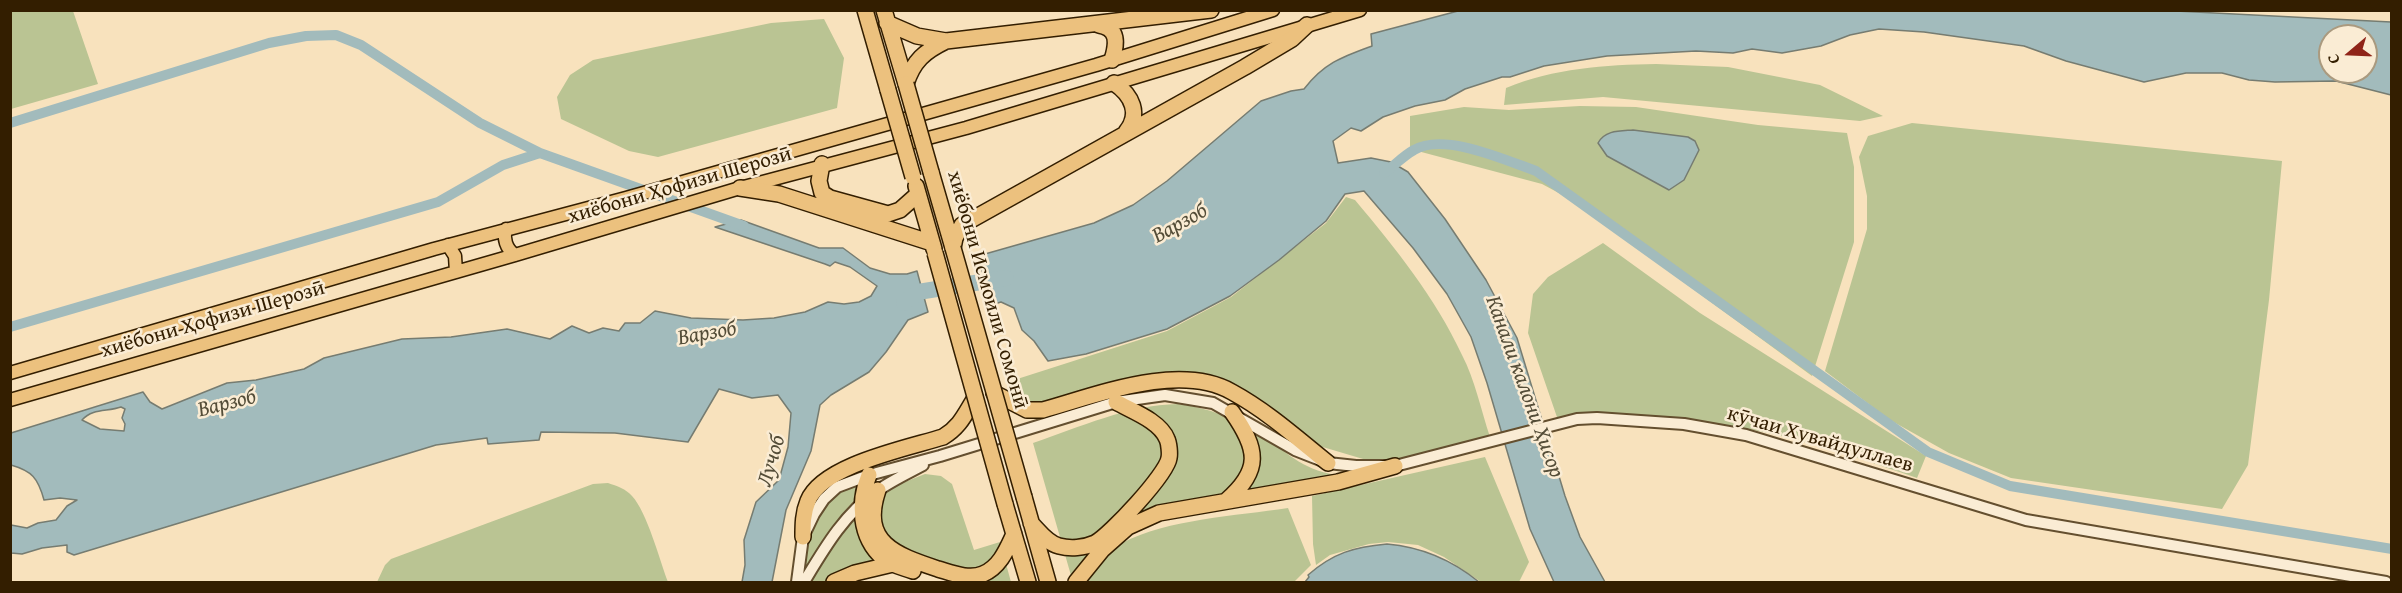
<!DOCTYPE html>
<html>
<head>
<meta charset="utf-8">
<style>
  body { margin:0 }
  #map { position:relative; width:2402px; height:593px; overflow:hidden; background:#f8e2bd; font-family:"Gentium Book Plus",serif }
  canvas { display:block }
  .frame { position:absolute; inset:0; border:12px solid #331e00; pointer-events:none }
  .north { position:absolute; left:2318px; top:24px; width:60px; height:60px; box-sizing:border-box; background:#faecd4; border:2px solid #aa9a7f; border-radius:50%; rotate:251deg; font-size:16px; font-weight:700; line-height:24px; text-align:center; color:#331e00 }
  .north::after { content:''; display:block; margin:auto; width:21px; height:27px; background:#8f2418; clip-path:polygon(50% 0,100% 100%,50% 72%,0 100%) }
</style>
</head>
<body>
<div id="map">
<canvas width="2402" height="593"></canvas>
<div class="frame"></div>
<div class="north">С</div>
</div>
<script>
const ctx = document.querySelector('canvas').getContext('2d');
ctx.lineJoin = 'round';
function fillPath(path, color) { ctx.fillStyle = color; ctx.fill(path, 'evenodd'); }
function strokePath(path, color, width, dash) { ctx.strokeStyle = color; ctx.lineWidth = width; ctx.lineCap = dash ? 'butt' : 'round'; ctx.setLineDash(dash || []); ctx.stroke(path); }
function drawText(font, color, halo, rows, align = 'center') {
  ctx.font = font + ' "Gentium Book Plus",serif'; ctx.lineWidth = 5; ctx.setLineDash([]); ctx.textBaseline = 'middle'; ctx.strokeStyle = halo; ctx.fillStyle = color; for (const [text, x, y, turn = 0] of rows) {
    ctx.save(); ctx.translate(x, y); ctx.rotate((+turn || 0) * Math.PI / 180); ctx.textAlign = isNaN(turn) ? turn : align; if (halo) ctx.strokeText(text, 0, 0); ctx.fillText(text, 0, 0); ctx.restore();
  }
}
fillPath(new Path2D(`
  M11,10L73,11L98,84L11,109Z
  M824,19L844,58L837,108L658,157L629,151L561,119L557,97L570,75L593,60L771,23Z
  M1656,64L1728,67L1820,85L1883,116L1860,121L1603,97L1504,105L1506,88C1554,68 1605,65 1656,64Z
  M1580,106L1636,107L1758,125L1847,133L1854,167V242L1812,376L1570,199L1542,184L1410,149V116L1464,107L1509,110Z
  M1912,123L2282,161L2269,300L2248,465L2222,509L2011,478L1949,453L1890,420L1825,371L1867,229V196L1859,157L1868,136Z
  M1346,197L1355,200C1396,249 1435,297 1462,355C1475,380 1481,410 1490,437L1380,464L1316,445L1262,410L1177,379L1043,409L1018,405L1011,381L1167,331L1231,297L1326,223Z
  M1603,243L1700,313L1926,456L1917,478C1841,452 1759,424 1677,420C1638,418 1598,420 1558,420L1528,333L1533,294L1548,277Z
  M1178,404C1209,408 1235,418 1261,435C1293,456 1302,471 1344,476L1156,512L1072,579L1033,443C1080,427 1128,405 1178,404Z
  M1485,457L1529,562L1519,582H1481L1444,557L1418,545L1388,542L1369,544L1330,555L1316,565L1313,544L1312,496Z
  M925,474L941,476L952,484L974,550L1000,542L1011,582H965L894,558L871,503L887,489Z
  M608,483C617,486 626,489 632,496C647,512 660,561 668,582H377L385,565L391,559L593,484Z
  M861,483L854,506L830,532L803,577C807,547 810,514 835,494C842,489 853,486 861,483Z
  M1288,508L1311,565L1294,582H1077C1090,567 1104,553 1122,543C1168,519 1236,516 1288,508Z
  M859,513L880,561L828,582H811L832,546Z`), '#bac493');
const water = new Path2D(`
  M2156,10L2391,22V95L2336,81L2275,82L2249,80L2222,73H2186L2144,82L2066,61L2024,46L1924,32L1879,29L1850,35L1821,46L1782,53L1752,49L1733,53L1696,51L1607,56L1544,66L1510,77H1502L1465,89L1445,100L1415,106L1383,117L1361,131L1351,128L1333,141L1338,163L1371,158L1391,162L1408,172L1445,219L1486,280L1517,338L1565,496L1580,537L1605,582H1554L1530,529L1487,383L1471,337L1447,294L1413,248L1364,191L1345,194L1326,221L1279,260L1230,296L1167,329L1086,354L1048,361L1034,341L1022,330L1014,308L1001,302L991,305L978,256L1094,223L1133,205L1167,181L1261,101L1291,91L1304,89C1324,63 1342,57 1372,46L1371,34L1458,11ZM2330,36H2366V72H2330Z
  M1633,130L1688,137L1695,141L1699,150L1684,180L1669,190L1607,156L1598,143C1605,130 1620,131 1633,130Z
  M741,220L819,248H843L870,268L890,274H907L917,271L928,312L908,320L886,352L869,372L831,395L820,405L811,451L786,510L772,582H742L745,565L744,540L756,502L779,480L788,447L791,413L778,395L752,398L719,389L688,442L615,433L541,432L539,440L488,444L487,438L436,445L74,555L67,552V545L42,548L22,554L11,553V525L27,528L38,523L56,520L67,506L77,500L60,498L44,500C38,478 32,471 11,465V433L143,392L150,402L162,409L227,383L256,380L304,369L324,358L402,339L451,337L507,329L550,339L572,326L589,333L603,328L619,331L625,323H640L655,311L691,318L743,320L774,318L805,312L828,302L844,304L859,302L871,296L877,286L850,267L835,262L830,266L825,264L715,227ZM121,407L125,409L122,418L125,424L124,431L100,429L82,420C93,408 107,412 121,407Z
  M1387,544C1422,547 1452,560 1479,582H1305L1309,577L1308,575C1333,553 1354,547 1387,544Z`);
fillPath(water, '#a2bbbc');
strokePath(water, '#767c71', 1.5);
strokePath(new Path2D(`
  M10,123L269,43L306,36L336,35L361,45L480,123L540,153L744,226
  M1384,173C1394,166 1403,156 1414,150C1444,132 1505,160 1536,171L1928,452L2010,486L2392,549
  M10,327L438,202L503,165L540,153`), '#a2bbbc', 10);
strokePath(new Path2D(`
  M904,303L918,292L1006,278`), '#a2bbbc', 16);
const minor = new Path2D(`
  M797,582L803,537L814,514L824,499L837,487L869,475L940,456L1116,402L1165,395L1213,403L1295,450L1328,463L1356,466H1395L1577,419L1597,418L1684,424L1746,435L2026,520L2386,582
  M804,582C824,549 844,514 877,491C891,481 908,473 923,465`);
const major = new Path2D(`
  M506,229C503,238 506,249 515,255
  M448,245L455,256L456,272
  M10,373L434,249L626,198L1096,65L1273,10
  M10,400L515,255L740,188L966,128L1360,10`);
const highway = new Path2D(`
  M865,10L888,90
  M884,10L906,84
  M887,23L917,36L946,41L1211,10
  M1099,25C1119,28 1117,44 1112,60
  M1114,83C1132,95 1141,114 1126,132
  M906,84C913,61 925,51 946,41
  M822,164L819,181L822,193L830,198L888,214L900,210L918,194
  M931,172L953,248
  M916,186L934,249
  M740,188L779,194L932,243
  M953,248L955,238L962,225L1245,67L1292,39L1307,25
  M994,393L1027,410H1043C1097,395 1179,362 1232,392C1267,411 1297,438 1328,463
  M869,475C858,502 859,537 883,558C891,565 902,567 913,571
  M878,490C860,543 896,555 938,569C952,573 969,580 983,574C1000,567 1007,549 1014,534
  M1024,497L1048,582
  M1226,501C1262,470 1258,449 1232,412
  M1005,504L1028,582
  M1031,523C1039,531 1047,543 1059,546C1070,549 1084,548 1095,543C1110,535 1167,474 1169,458C1170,454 1169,443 1167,439C1160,421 1132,411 1116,402
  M803,537C803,525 803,513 808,501C822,465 908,448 943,437C960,427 965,414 975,398
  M834,582L855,573L893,564
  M1076,582L1102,550L1128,527L1159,513L1338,482L1395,466`);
strokePath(minor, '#644f2f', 14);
strokePath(major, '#331e00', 15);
strokePath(highway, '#331e00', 18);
strokePath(minor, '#faecd4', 10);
strokePath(major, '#ecc17e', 12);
strokePath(highway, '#ecc17e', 15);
const highwayBridge = new Path2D(`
  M906,84L931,172
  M888,90L913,177
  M953,248L1024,497
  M935,253L1005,504`);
strokePath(highwayBridge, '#331e00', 18, []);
strokePath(highwayBridge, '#ecc17e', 15);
drawText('21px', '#331e00', '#faecd4', [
  ["хиёбони Ҳофизи Шерозӣ",680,186,-16],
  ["хиёбони Исмоили Сомонӣ",987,290,74],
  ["хиёбони Ҳофизи Шерозӣ",213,320,-16],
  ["кӯчаи Хувайдуллаев",1820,440,16]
]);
drawText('italic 22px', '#544d38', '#faecd4', [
  ["Варзоб",1180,224,-29],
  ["Варзоб",707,334,-10],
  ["Канали калони Ҳисор",1524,387,70],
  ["Варзоб",227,404,-14],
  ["Лучоб",772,461,-74]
]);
</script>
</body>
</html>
